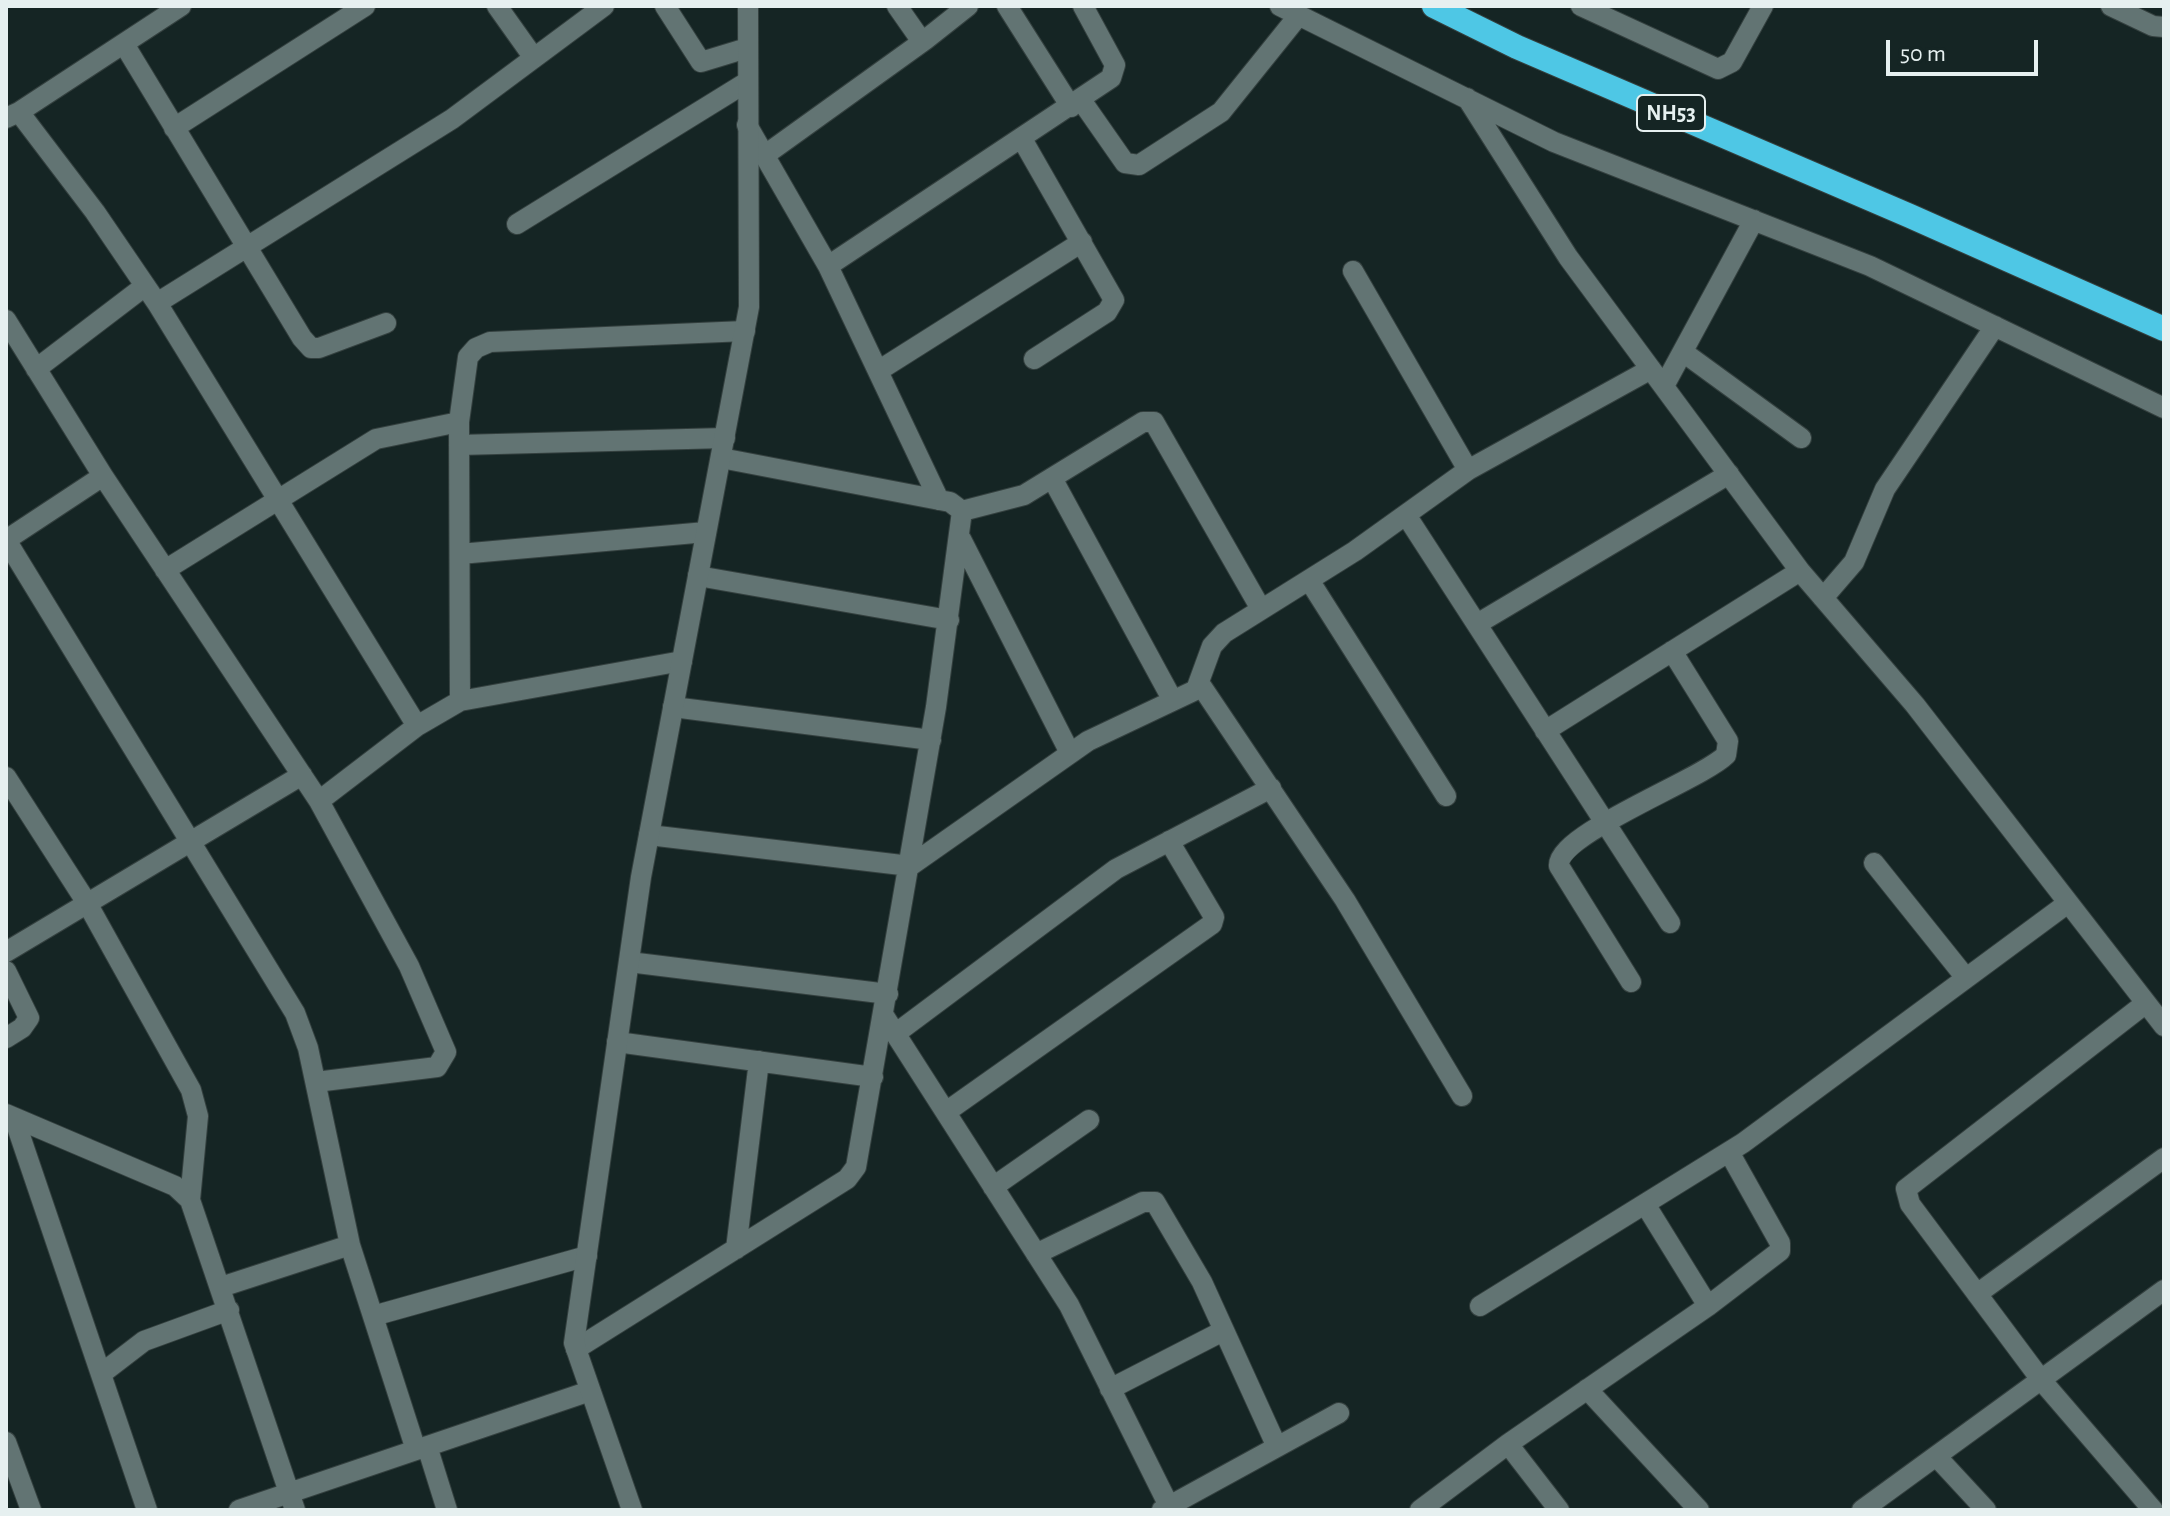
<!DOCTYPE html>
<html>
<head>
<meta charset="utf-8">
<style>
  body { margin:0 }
  #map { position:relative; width:2170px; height:1516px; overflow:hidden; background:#152524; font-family:"Alegreya Sans",sans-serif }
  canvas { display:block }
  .frame { position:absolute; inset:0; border:8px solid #e6f0f0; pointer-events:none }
  .scale { position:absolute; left:1886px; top:40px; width:152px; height:36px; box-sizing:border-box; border:4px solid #e6f0f0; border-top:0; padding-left:10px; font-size:24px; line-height:28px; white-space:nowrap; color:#e6f0f0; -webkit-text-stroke:6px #152524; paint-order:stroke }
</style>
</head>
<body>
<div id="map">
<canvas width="2170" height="1516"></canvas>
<div class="frame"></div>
<div class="scale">50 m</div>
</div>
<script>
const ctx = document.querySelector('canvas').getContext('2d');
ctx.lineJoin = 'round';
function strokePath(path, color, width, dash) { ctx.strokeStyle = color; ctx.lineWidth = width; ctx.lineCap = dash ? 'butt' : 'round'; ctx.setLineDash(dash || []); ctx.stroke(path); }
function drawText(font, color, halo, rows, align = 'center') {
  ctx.font = font + ' "Alegreya Sans",sans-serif'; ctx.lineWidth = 6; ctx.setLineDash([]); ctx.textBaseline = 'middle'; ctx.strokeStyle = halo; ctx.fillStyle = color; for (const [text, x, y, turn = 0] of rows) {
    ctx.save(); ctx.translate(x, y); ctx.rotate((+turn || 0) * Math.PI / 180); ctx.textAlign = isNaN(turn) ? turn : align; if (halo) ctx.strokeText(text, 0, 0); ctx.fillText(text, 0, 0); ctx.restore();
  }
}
const street = new Path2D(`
  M497,6L534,58
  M665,6L701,62L747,48
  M897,6L918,36L925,40L968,6
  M1007,6L1071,107
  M1280,6L1554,142L1870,266L2164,408
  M2111,6L2153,26L2164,27
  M124,44L302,338L311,348H319L386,323
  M1467,98L1568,257L1800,571L1915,705L2164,1026
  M1081,100L1125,163L1139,165L1221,112L1299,15
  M19,112L181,6
  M6,118L19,112L95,212L157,303L452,119L604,6
  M747,125L828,266L939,500
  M174,128L365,6
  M1022,139L1114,300L1107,312L1034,359
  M765,155L925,40
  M517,224L747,82
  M828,266L1111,78L1115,65L1083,6
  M1353,271L1468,470
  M6,320L103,476L6,540
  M1683,352L1801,438
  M36,369L145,286
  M878,371L1082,242
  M1664,386L1754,220
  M459,445L725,438
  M103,476L319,801L417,726L157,303
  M1052,478L1172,699
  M962,511L1024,495L1143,422H1154L1261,609
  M1406,515L1670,923
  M961,539L1070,753
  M6,540L295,1013L308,1048L350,1245L416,1450
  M460,554L706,532
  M165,570L376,439L459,422
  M698,576L949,620
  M1309,580L1446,796
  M1823,598L1854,562L1885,489L1995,326
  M1477,624L1729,474
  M1197,687L1212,646L1224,633L1355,551L1468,470L1651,369
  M460,701L459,422L468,357L476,348L490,342L745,331
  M673,707L931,740
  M417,726L460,701L682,661
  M1545,731L1800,571
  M6,777L87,903L191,1090L198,1116L190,1200
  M649,835L910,866L1088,741L1202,687L1345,900L1462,1096
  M1874,863L1966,978
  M6,952L302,775
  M629,962L888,994
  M6,971L29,1018L22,1028L6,1038
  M1631,982L1559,866C1556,834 1701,780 1726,755L1728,741L1672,651
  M2146,1003L1906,1189L1910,1204L2042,1381L2153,1510
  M884,1016L1069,1305L1171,1510
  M895,1034L1116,869L1271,788
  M617,1042L873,1077
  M316,1082L437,1067L446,1052L409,966L319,801
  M946,1112L1212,924L1214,917L1169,841
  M6,1114L175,1186L190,1200L295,1510
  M14,1118L147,1510
  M993,1187L1089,1120
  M1645,1204L1708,1306
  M736,1249L759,1061
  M1036,1254L1143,1202H1155L1202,1282L1277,1447
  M221,1287L350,1245
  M1977,1294L2164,1158
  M1480,1306L1743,1143L2068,903
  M373,1316L587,1256
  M576,1349L847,1179L856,1167L936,707L962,511L950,502L721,458
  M101,1374L144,1341L229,1310
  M1110,1389L1223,1331
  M1587,1389L1699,1510
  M6,1442L31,1510
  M1508,1444L1559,1510
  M427,1446L447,1510
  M1936,1456L1986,1510
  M239,1510L590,1391
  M1162,1510L1339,1413
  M1420,1510L1508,1444L1708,1306L1780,1251V1243L1729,1152
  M1862,1510L2164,1290`);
const secondary = new Path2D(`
  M1581,6L1718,69L1732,62L1763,6
  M632,1510L574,1343L641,877L749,307L748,6`);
const highway = new Path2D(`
  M1434,6L1517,47L1910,216L2164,329`);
strokePath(street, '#34403f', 22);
strokePath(secondary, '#34403f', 22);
strokePath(highway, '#34403f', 26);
strokePath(street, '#627473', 20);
strokePath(secondary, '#627473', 20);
strokePath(highway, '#4ec7e5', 24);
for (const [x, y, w] of [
  [1671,113,68]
]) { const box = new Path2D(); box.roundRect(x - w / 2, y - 18, w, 36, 6); ctx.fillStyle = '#152524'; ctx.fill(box); strokePath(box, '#e6f0f0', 2); }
drawText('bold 22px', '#e6f0f0', null, [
  ["NH53",1671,113]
]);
</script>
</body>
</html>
